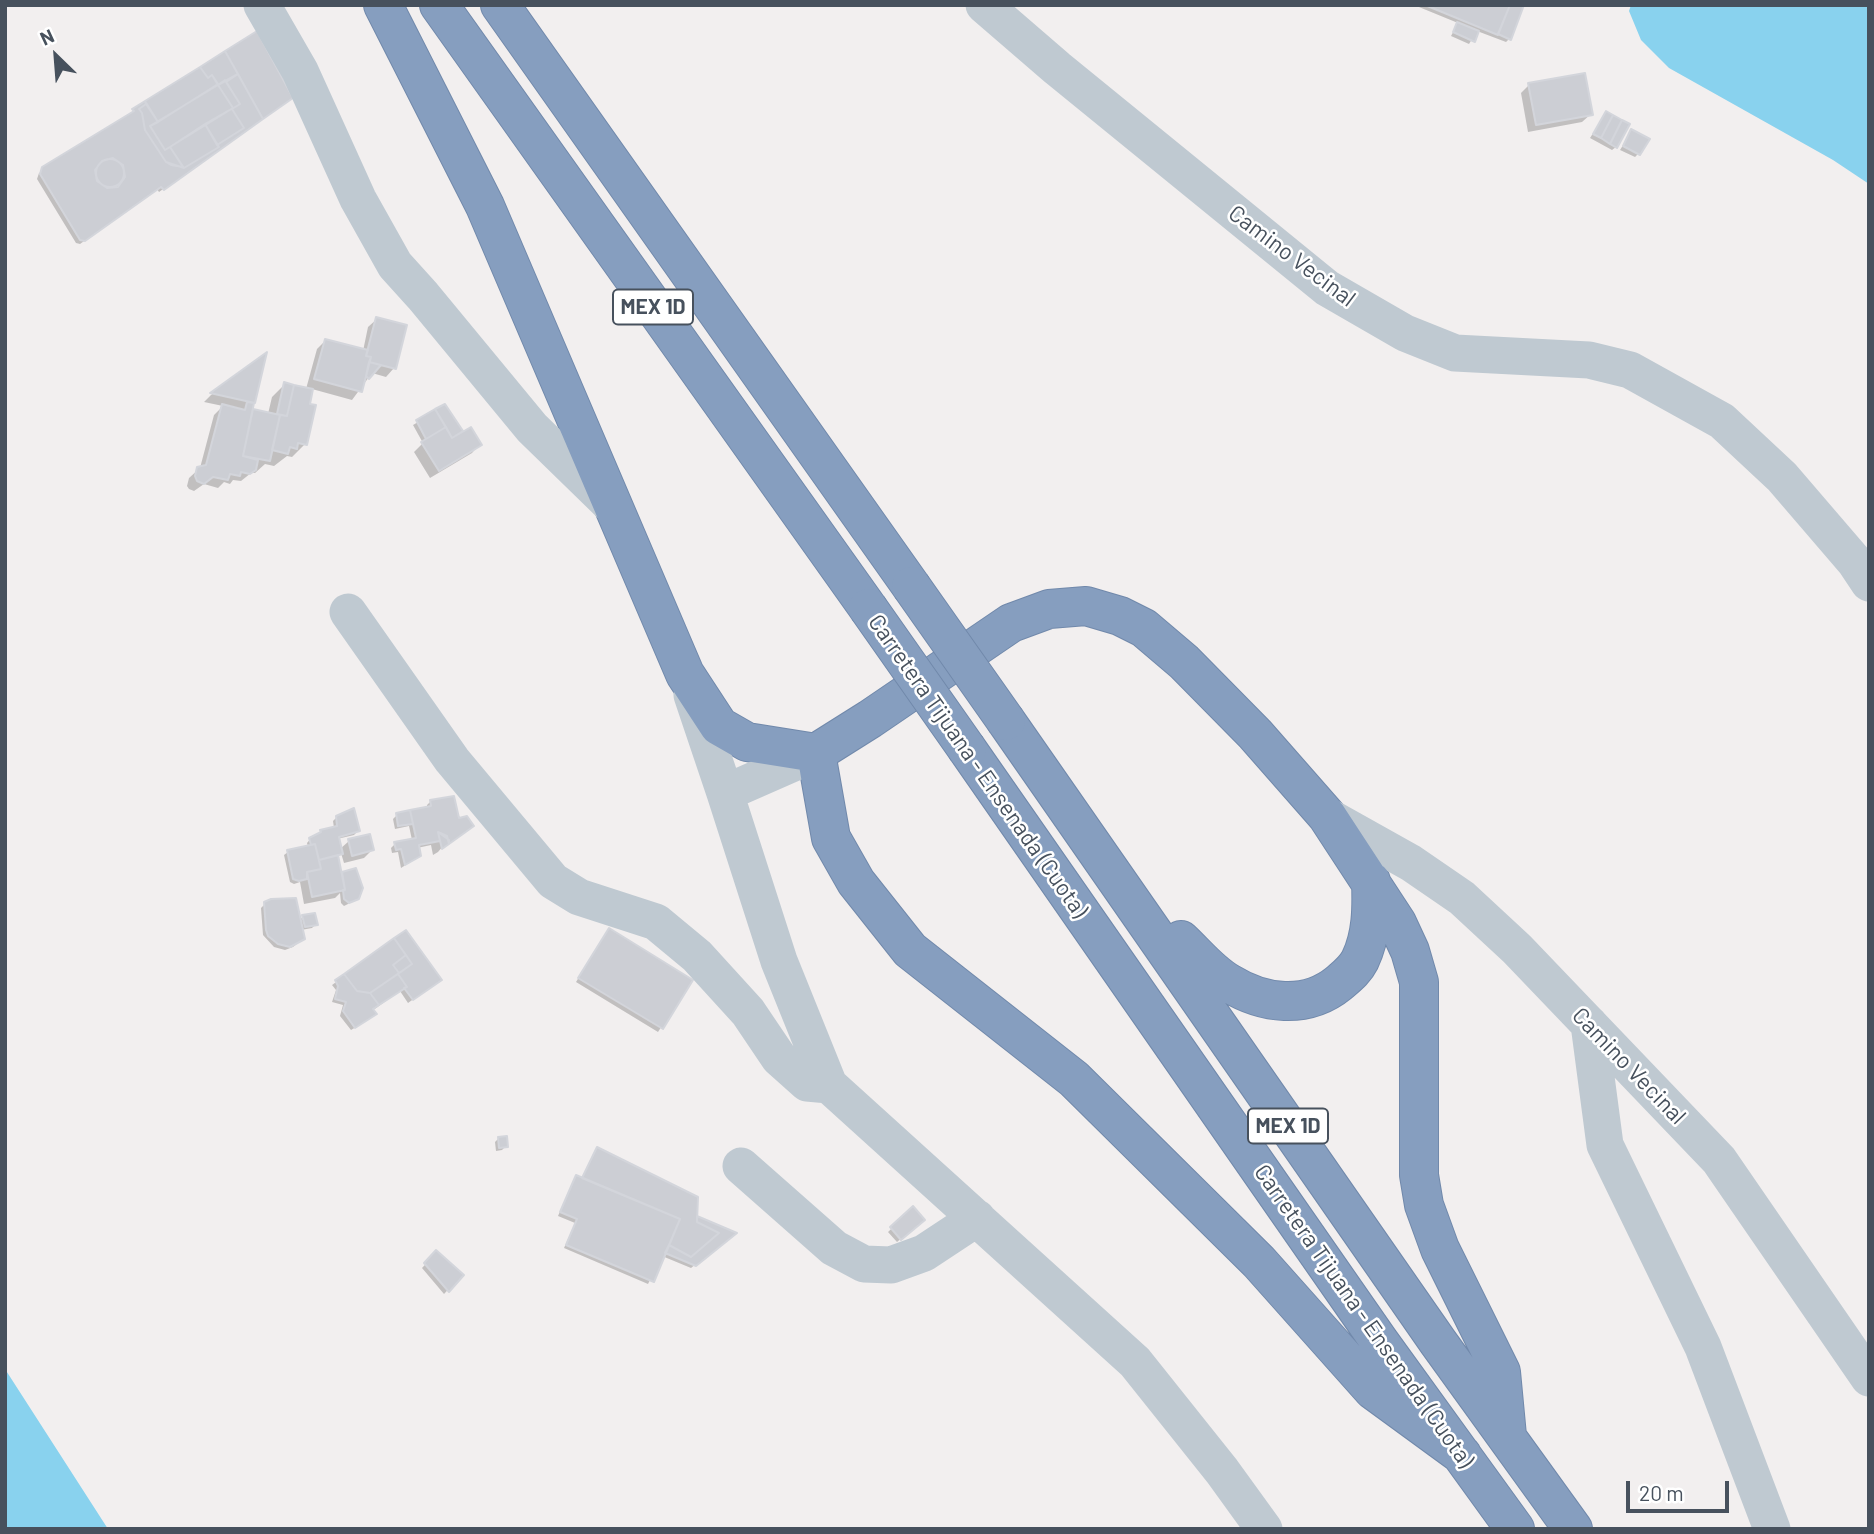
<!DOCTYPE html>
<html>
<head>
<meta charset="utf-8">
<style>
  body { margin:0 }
  #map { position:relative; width:1874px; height:1534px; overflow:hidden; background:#f2efef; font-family:Barlow,sans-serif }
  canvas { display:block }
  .frame { position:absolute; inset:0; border:7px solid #47515d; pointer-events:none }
  .north { position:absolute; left:21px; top:21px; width:70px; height:70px; -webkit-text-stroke:5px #fff; paint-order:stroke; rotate:335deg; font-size:19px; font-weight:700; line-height:28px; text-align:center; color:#47515d }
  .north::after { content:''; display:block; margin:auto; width:24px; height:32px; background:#47515d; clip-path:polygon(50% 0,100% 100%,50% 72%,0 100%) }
  .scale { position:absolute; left:1626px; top:1481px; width:103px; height:32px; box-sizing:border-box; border:4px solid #47515d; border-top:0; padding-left:9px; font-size:21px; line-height:24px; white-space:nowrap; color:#47515d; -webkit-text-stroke:5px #fff; paint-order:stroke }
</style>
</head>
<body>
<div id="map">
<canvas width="1874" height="1534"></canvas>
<div class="frame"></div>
<div class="north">N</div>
<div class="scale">20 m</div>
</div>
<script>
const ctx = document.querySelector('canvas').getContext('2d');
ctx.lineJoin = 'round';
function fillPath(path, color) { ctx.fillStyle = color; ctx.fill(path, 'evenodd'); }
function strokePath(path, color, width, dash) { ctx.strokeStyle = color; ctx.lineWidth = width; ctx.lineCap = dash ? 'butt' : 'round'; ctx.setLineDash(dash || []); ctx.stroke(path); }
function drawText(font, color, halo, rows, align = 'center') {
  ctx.font = font + ' Barlow,sans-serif'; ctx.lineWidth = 5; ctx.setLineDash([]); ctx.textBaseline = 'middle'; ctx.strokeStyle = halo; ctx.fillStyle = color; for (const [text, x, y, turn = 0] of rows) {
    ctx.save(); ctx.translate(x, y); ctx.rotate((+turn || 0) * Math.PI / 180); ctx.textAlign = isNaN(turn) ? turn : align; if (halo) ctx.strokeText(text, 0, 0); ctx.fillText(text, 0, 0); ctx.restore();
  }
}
fillPath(new Path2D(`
  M1631,5H1869V184L1833,160L1669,68L1641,40L1629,11Z
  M5,1369L108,1529H5Z`), '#89d2ee');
fillPath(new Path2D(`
  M1414,5H1522L1509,39L1506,42L1477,31L1469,44L1451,36L1458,23Z
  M256,34L213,154L159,192L157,189L80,244L76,243L37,179L39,173L131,115L133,110Z
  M1529,85L1591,114L1582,122L1528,132L1521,93Z
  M1606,113L1616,147L1612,150L1590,138Z
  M1632,131L1638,154L1635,157L1620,150Z
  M377,319L394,368L386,377L372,373L352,400L312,389L305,444L292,457L287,456L274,466L265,464L255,473H251L241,481L233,480L230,484L224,482L218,488L204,484L194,491L189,489L187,486L189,478L200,468L214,415L223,406L204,402L211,395L264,356L252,411L268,414L272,397L285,384L306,389L317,349L325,341L363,351L368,327Z
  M444,407L460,431L454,437L480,444L472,453L430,478L414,452L423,443L413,425Z
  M430,802L458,820L467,818L438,852L433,855L431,845L417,848L415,859L401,868L398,852L392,853L391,848L395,844L412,840L409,826L395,829L393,819L397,815L427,809V805Z
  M337,817L358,831L354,835L337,839L340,849L349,841L372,850L364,858L344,863L341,853L338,857L341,876L343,874L358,899L344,906L341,903L340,893L335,898L304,904L300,882L294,884L290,882L284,855L288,852L308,847L307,843L313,836L334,828L333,821Z
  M265,904L299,920L303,917L316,924L312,928L301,930L303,939L293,947L285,950L274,947L263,935L261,908Z
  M406,932L436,983L408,1003L400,991L372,1011L371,1018L351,1030L340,1016L343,1005L332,1002L336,990L332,985Z
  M606,934L691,981L658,1032L576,982Z
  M499,1138L506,1146L502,1150L496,1151L495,1142Z
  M597,1149L695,1217L731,1236L691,1268L662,1256L648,1284L564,1248L575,1223L558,1216L573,1181L576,1177L581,1179Z
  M913,1208L919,1223L897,1242L888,1232Z
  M437,1252L462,1275L444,1294L422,1268Z`), '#0003');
const building = new Path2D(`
  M1425,5H1510L1498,35Z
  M1510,5H1524L1511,40L1498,34Z
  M1457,22L1479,31L1475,42L1453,32Z
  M257,31L293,98L263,119L225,51Z
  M225,51L238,74L218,85L212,75L208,78L200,67Z
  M200,67L208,78L212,75L218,84L158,122L145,101Z
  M1585,73L1593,115L1536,125L1528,83Z
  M238,74L263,119L164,190L161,187L85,241L80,240L40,174L42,167L134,111L132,109L145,101L146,104L139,109L142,113L145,130L166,162L184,168L219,147L217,145L244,128L232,109L240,104L226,82ZM113,158L123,165L125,177L118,187L107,188L97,181L95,170L102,161Z
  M225,80L240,104L232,109L244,128L217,145L205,124L233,108L218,85Z
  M218,85L233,108L165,150L150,126Z
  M146,104L158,122L150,126L165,150L170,147L183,167L171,165L166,162L145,130L142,113L139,109Z
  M1606,111L1613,115L1601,138L1593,134Z
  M1613,115L1622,120L1610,144L1601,138Z
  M1622,120L1630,124L1617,148L1610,144Z
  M205,124L219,147L184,168L170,147Z
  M1631,129L1650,139L1640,155L1623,146Z
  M96 173a14 14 0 1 1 28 0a14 14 0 1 1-28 0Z
  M376,317L407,325L396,369L369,362L371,357L366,356Z
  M325,339L368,350L366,356L371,357L362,392L314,379Z
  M267,352L255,403L210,393Z
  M369,362L381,365L369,379L366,376Z
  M284,382L294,385L287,416L277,414Z
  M294,385L313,389L310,404L316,405L307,445L298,443L297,449L290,447L288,454L272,450L280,415L287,416Z
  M247,402L254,403L243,456L258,460L256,470L250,474L241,472L240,476L230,474L228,480L213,477L204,484L197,481L195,476L197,467L206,465L222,404L245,410Z
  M445,404L463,431L452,438L435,409Z
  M253,409L280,415L270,461L243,456Z
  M435,409L446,427L426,439L416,420Z
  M446,427L452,438L471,427L482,445L439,471L421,442Z
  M454,796L459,818L467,816L474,826L449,844L447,836L438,832L440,841L419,845L421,856L405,865L401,849L396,850L394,842L416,838L410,810L431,806L430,800Z
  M354,808L360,831L339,837L343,854L319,860L315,844L311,845L309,838L321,832L320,830L337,826L336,816Z
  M410,810L413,824L398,826L396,813Z
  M438,832L449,840V844L442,849Z
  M370,834L374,850L352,856L348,839Z
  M315,844L321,869L307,872V879L299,881L293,879L287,850Z
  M338,855L345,890L312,897L307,872L321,869L319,860Z
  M356,868L363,888L359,899L349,903L344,899L343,890H345L342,872Z
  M296,898L305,939L290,947L278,944L268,936L266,930L264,902L271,899Z
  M315,913L318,925L305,927L302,915Z
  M609,928L693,980L663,1029L578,978Z
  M406,930L442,980L413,1000L404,988L407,987L398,974L412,964L394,938Z
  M394,938L406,955L393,965L399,973L370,993L357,991L344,974Z
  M406,955L412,964L399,973L393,965Z
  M344,974L357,991L370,993L379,1005L373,1009L377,1014L355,1028L343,1011L346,1002L335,999L338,986L335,980Z
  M398,974L407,987L379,1005L370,993Z
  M507,1136L508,1147L499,1148L498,1137Z
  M597,1147L698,1197L697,1222L719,1233L691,1257L669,1245L680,1219L582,1178Z
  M576,1175L680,1219L654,1282L566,1245L577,1219L560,1212Z
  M913,1206L925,1220L901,1240L890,1227Z
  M697,1216L737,1233L696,1266L665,1253L669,1245L691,1257L719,1233L697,1222Z
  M436,1250L464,1275L449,1292L424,1263Z`);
fillPath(building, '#ccced4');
strokePath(building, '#d3d5db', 2);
const highway = new Path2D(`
  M383,5L485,206L685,674L719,726L747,742L816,753L870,719L1011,623L1049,609L1086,606L1120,616L1144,628L1184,662L1255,734L1327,816L1397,923L1410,951L1419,982V1175L1424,1205L1440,1249L1501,1372L1507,1436
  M439,5L868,608
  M500,5L911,586
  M1006,721L1438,1342L1573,1529
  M967,749L1379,1341L1515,1529
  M816,753L831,838L856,882L910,950L1074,1079L1259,1262L1373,1390L1462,1455
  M1181,940C1197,955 1210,972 1229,983C1263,1004 1306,1010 1339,983C1347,976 1355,970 1360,960C1372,935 1372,908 1371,881`);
strokePath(highway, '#7189ab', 40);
strokePath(new Path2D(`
  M262,5L300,71L358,199L395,265L423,296L532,428L610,504
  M984,5L1057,68L1327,288L1405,333L1455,353L1589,360L1630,370L1722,421L1782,477L1855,562L1869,583
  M348,612L452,760L553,881L579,897L656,922L697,956L748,1012L779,1058L807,1083L829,1085
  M692,695L725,793
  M816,753L725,793L779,961L829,1085L1135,1362L1222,1471L1264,1529
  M1327,816L1411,863L1462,898L1517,949L1719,1160L1869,1378
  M1589,1024L1605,1145L1703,1347L1772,1529
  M741,1166L834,1248L864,1264L891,1265L924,1253L977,1218`), '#bfc9d1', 37);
strokePath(highway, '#869ebf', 38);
const highwayBridge = new Path2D(`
  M911,586L1006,721
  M868,608L967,749`);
strokePath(highwayBridge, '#7189ab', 40, []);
strokePath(highwayBridge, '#869ebf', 38);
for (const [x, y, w] of [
  [653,307,80],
  [1288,1126,80]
]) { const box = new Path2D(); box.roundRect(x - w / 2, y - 17.5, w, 35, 5); ctx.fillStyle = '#fff'; ctx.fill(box); strokePath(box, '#47515d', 2); }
drawText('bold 21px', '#47515d', null, [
  ["MEX 1D",653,307],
  ["MEX 1D",1288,1126]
]);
drawText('23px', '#47515d', '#fff', [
  ["Camino Vecinal",1292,256,37],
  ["Carretera Tijuana - Ensenada (Cuota)",978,766,55],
  ["Camino Vecinal",1629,1066,46],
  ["Carretera Tijuana - Ensenada (Cuota)",1364,1316,55]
]);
</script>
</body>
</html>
